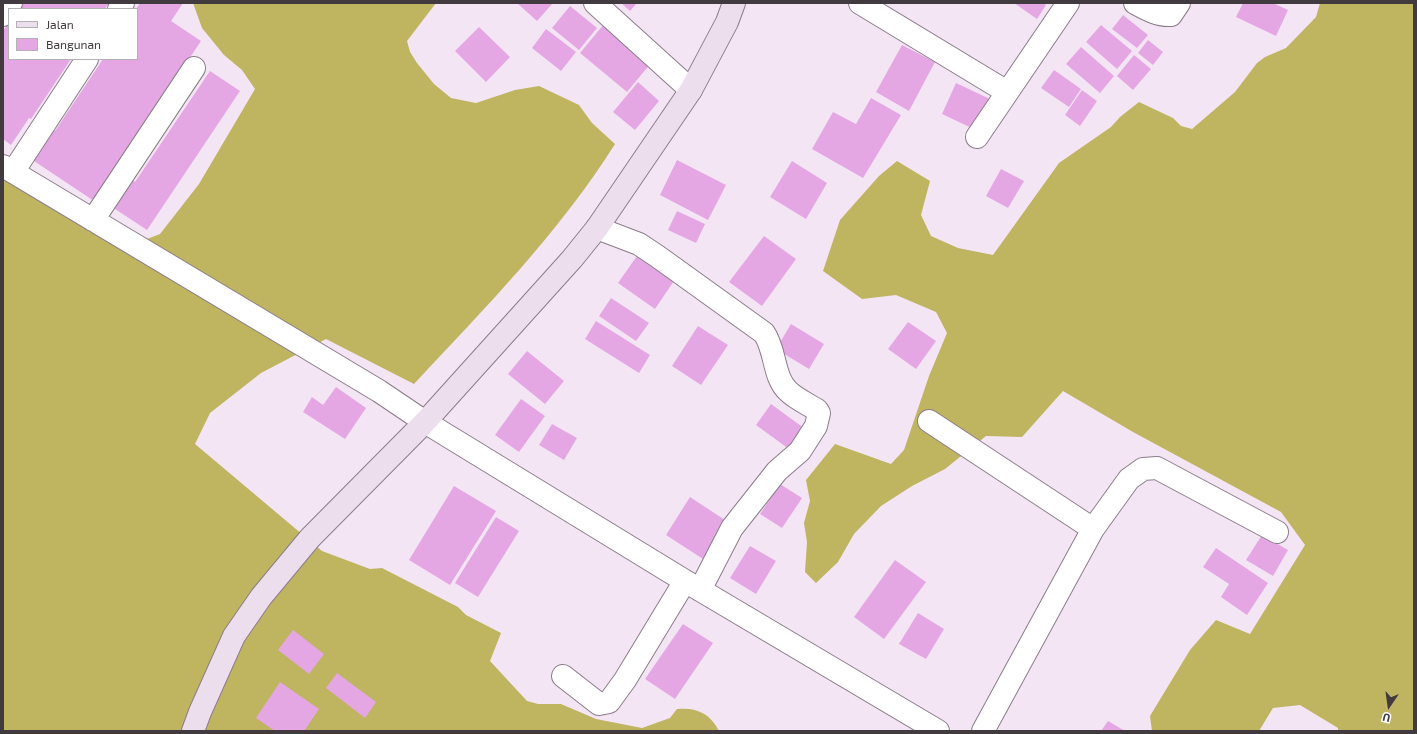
<!DOCTYPE html>
<html>
<head>
<meta charset="utf-8">
<style>
  body { margin:0 }
  #map { position:relative; width:1417px; height:734px; overflow:hidden; background:#f4e5f4; font-family:"Exo 2",sans-serif }
  canvas { display:block }
  .frame { position:absolute; inset:0; border:4px solid #413b40; pointer-events:none }
  .legend { position:absolute; left:8px; top:8px; width:130px; height:52px; box-sizing:border-box; background:#fff; border:1px solid #b3b1b3; margin:0; padding:5px 7px; list-style:none; font-size:12px; color:#413b40 }
  .legend li { display:flex; align-items:center; gap:8px; height:20px }
  .legend b { width:20px; border:1px solid #b3b1b3 }
  .north { position:absolute; left:1369px; top:686px; width:40px; height:40px; -webkit-text-stroke:3px #fff; paint-order:stroke; rotate:193deg; font-size:11px; font-weight:700; line-height:16px; text-align:center; color:#413b40 }
  .north::after { content:''; display:block; margin:auto; width:14px; height:18px; background:#413b40; clip-path:polygon(50% 0,100% 100%,50% 72%,0 100%) }
</style>
</head>
<body>
<div id="map">
<canvas width="1417" height="734"></canvas>
<div class="frame"></div>
<ul class="legend">
<li><b style="height:5px;background:#eddeed"></b>Jalan</li>
<li><b style="height:11px;background:#e4a7e4"></b>Bangunan</li>
</ul>
<div class="north">U</div>
</div>
<script>
const ctx = document.querySelector('canvas').getContext('2d');
ctx.lineJoin = 'round';
function fillPath(path, color) { ctx.fillStyle = color; ctx.fill(path, 'evenodd'); }
function strokePath(path, color, width, dash) { ctx.strokeStyle = color; ctx.lineWidth = width; ctx.lineCap = dash ? 'butt' : 'round'; ctx.setLineDash(dash || []); ctx.stroke(path); }
fillPath(new Path2D(`
  M193,3H436L407,41L410,52L417,63L434,84L451,98L476,103L515,90L539,86L579,105L592,123L615,144C559,233 485,308 414,384L326,339L261,373L210,413L195,444L322,551L370,569L382,568L458,607L466,615L501,633L490,661L527,701L538,704H561L596,719L642,728L670,718L677,709C696,707 710,713 719,731H3V170L129,246L160,234L199,184L255,89L242,70L224,55L202,28Z
  M1320,3H1414V731H1338V728L1300,705L1273,708L1259,731H1152L1150,716L1190,650L1216,620L1250,634L1305,545L1281,512L1133,432L1063,391L1022,437L986,436L945,469L912,486L881,506L854,534L838,562L816,583L805,572L807,542L804,523L810,501L806,480L835,444L891,464L904,450L929,376L947,333L936,312L896,295L862,299L823,271L840,220L879,176L897,161L930,181L921,215L931,236L958,248L993,255L1059,163L1111,127L1120,117L1139,102L1173,118L1181,126L1192,129L1235,92L1257,63L1265,57L1286,48L1316,17Z`), '#bfb460');
fillPath(new Path2D(`
  M22,3H109L105,9H18Z
  M140,3H183L171,21L201,41L94,201L31,159L52,128L55,131L103,59H137L136,9Z
  M517,3H553L537,21Z
  M621,3H637L630,11Z
  M1014,3H1043L1046,5L1037,19Z
  M1243,3H1273L1288,10L1276,36L1236,17Z
  M570,6L597,28L579,50L552,28Z
  M1123,15L1148,35L1137,48L1112,29Z
  M9,22V59H71L31,119L29,118L11,145L3,139V31Z
  M604,24L651,63L627,92L580,53Z
  M1101,25L1132,51L1117,69L1086,42Z
  M479,27L510,57L486,82L455,51Z
  M546,29L576,52L561,71L532,48Z
  M1148,40L1163,52L1153,65L1138,53Z
  M902,45L935,62L909,111L876,92Z
  M1081,47L1114,76L1100,93L1066,64Z
  M1134,55L1151,69L1133,90L1117,76Z
  M1054,70L1081,89L1069,107L1041,88Z
  M210,71L240,91L147,230L109,205L128,177L135,182Z
  M638,82L659,101L635,130L613,112Z
  M956,83L992,100L978,131L942,114Z
  M1082,90L1097,101L1080,126L1065,115Z
  M871,98L901,115L863,178L812,149L833,112L856,124Z
  M677,160L726,185L708,220L660,195Z
  M792,161L827,183L806,219L770,197Z
  M1001,169L1024,181L1008,208L986,196Z
  M677,211L705,224L696,243L668,230Z
  M764,236L796,259L762,306L729,282Z
  M639,253L676,278L655,309L618,283Z
  M611,298L649,323L636,341L599,316Z
  M596,321L650,355L639,373L585,339Z
  M908,322L936,341L916,369L888,349Z
  M791,324L824,344L809,369L776,349Z
  M698,326L728,345L701,385L672,366Z
  M527,351L564,381L545,404L508,374Z
  M336,387L366,408L345,439L303,412L312,397L323,405Z
  M521,399L545,416L519,452L495,435Z
  M771,404L808,431L793,452L756,425Z
  M552,424L577,438L564,460L539,445Z
  M780,484L802,498L782,528L760,514Z
  M454,486L496,511L450,585L409,560Z
  M690,497L728,522L703,559L666,535Z
  M496,517L519,531L478,597L455,583Z
  M1262,535L1288,550L1273,576L1246,560Z
  M750,546L776,561L756,594L730,578Z
  M1216,548L1268,583L1247,615L1221,597L1229,584L1203,567Z
  M895,560L926,582L884,639L854,617Z
  M918,613L944,629L926,659L899,644Z
  M683,624L713,643L675,699L645,679Z
  M293,630L324,654L309,674L278,650Z
  M337,673L376,702L365,718L326,688Z
  M280,682L319,709L304,731H275L256,718Z
  M1108,721L1125,731H1101Z`), '#e4a7e4');
const minor = new Path2D(`
  M595,3L691,90
  M860,3L1007,92
  M1135,3C1146,9 1158,16 1171,15L1179,3
  M119,9L123,3
  M3,15L11,3
  M977,137L1068,3
  M3,166L379,391L425,422L685,581L938,731
  M13,172L87,59
  M93,220L194,68
  M597,228L639,244L657,256L764,333C776,350 773,377 788,391C796,399 808,404 817,410L819,413L816,426L800,451L777,471L732,528L700,590
  M929,421L1093,529
  M563,676L599,704L609,702L625,680L685,581
  M983,731L1093,529L1129,479L1143,469L1157,468L1277,532`);
const secondary = new Path2D(`
  M193,731L200,712L234,636L261,597L310,538L425,422L572,259L597,228L691,90L727,22L734,3`);
strokePath(minor, '#8b7d8a', 24);
strokePath(secondary, '#8b7d8a', 24);
strokePath(minor, '#fff', 22);
strokePath(secondary, '#eddeed', 22);
</script>
</body>
</html>
